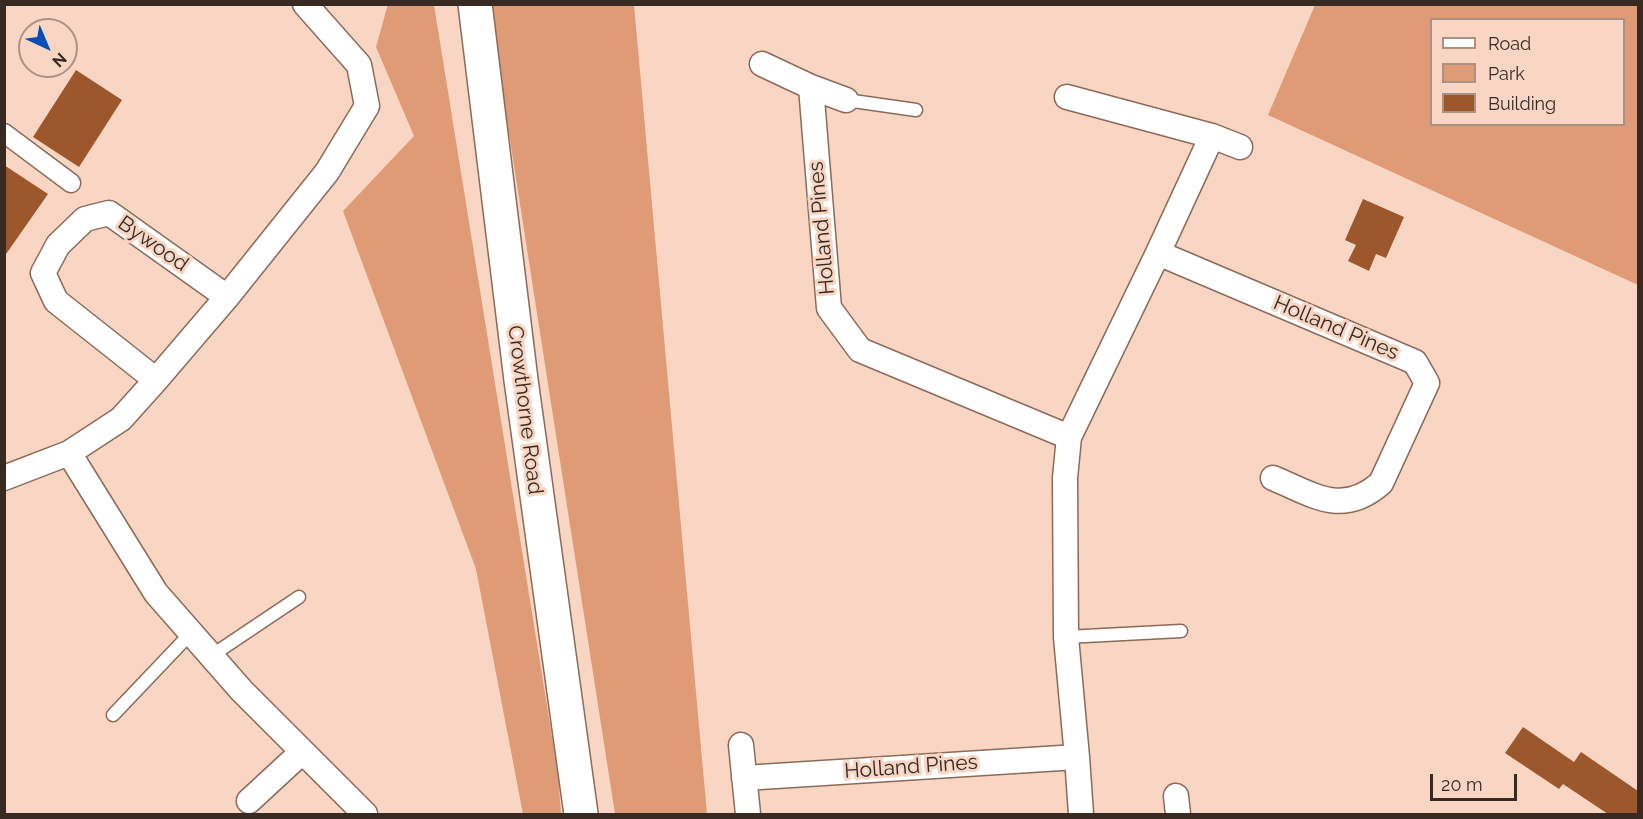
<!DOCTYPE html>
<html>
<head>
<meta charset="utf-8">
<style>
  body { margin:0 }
  #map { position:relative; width:1643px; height:819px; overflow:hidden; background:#f9d6c3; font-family:Raleway,sans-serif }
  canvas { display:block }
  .frame { position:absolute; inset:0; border:6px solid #372a23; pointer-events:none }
  .legend { position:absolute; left:1430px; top:18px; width:195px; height:108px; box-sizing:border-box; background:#f9d6c3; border:2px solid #ab9183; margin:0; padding:8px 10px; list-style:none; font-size:18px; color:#372a23 }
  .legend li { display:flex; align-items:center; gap:12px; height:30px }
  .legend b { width:30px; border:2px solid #ab9183 }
  .north { position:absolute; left:18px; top:18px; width:60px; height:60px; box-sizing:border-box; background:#f9d6c3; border:2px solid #ab9183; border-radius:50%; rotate:136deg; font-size:16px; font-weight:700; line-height:24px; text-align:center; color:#372a23 }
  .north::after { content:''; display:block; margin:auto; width:21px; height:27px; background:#054eb8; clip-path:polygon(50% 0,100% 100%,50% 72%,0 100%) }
  .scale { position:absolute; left:1430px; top:774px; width:87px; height:27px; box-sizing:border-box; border:3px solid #372a23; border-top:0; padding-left:8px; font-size:18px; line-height:21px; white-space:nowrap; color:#372a23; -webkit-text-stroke:4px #f9d6c3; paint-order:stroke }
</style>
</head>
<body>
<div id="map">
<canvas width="1643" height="819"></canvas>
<div class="frame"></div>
<ul class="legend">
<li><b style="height:8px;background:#fff"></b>Road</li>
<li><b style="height:16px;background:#df9b75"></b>Park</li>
<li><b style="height:16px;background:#9d572c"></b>Building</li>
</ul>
<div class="north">N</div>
<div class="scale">20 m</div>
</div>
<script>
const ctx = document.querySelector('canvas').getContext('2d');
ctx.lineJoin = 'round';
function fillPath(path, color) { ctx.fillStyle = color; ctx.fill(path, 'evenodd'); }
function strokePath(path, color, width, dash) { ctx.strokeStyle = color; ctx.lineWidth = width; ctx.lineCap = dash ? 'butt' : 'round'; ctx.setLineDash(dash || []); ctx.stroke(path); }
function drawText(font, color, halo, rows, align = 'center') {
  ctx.font = font + ' Raleway,sans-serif'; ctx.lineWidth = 6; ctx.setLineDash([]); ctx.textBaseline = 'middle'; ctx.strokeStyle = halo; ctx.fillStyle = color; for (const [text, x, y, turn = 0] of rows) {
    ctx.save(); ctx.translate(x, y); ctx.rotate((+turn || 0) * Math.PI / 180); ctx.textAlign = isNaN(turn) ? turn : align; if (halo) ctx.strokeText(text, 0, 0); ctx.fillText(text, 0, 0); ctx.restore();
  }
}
fillPath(new Path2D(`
  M388,4L434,5L558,774L561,814H523L476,569L343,211L414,136L376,47Z
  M489,5H634L707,814H615Z
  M1315,5H1638V285L1268,115ZM1432,20H1624V124H1432Z`), '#df9b75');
fillPath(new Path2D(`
  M76,70L122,100L79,167L33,137Z
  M4,165L48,194L4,257Z
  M1363,199L1404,217L1386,258L1376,254L1369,271L1348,261L1356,245L1345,240Z
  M1523,727L1574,762L1581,752L1638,791V814H1608L1563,784L1559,789L1505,753Z`), '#9d572c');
const service = new Path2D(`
  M846,100L916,110
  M1066,637L1181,631
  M211,656L299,597
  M113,715L191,633`);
const pedestrian = new Path2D(`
  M4,133L71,183`);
const minor = new Path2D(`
  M762,64L811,87L846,100
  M811,87L829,308L860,350L1069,437
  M1067,97L1212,136L1240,147
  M1158,253L1415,362L1427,383L1381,483C1342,517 1314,495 1273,478
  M156,380L56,301L43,273L58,245L85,219L109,213L227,297
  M69,453L156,593L242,691L365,814
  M4,478L69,453L121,419L156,380L227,297L327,172L367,106L359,65L305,4
  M741,745L748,814
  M744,778L1077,757
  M1176,796L1178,814
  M249,801L302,752
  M1081,814L1077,757L1066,637L1065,478L1069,437L1158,253L1212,136`);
const primary = new Path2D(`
  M475,4L521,380L581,814`);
strokePath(service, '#8a6b5a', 15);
strokePath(pedestrian, '#8a6b5a', 21);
strokePath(minor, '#8a6b5a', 27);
strokePath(primary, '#8a6b5a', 36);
strokePath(service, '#fff', 12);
strokePath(pedestrian, '#fff', 18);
strokePath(minor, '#fff', 24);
strokePath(primary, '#fff', 33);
drawText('21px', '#372a23', '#f9d6c3', [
  ["Holland Pines",822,228,-95],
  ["Bywood",153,244,35],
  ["Holland Pines",1336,328,23],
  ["Crowthorne Road",525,410,83],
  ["Holland Pines",911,767,-4]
]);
</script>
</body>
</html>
